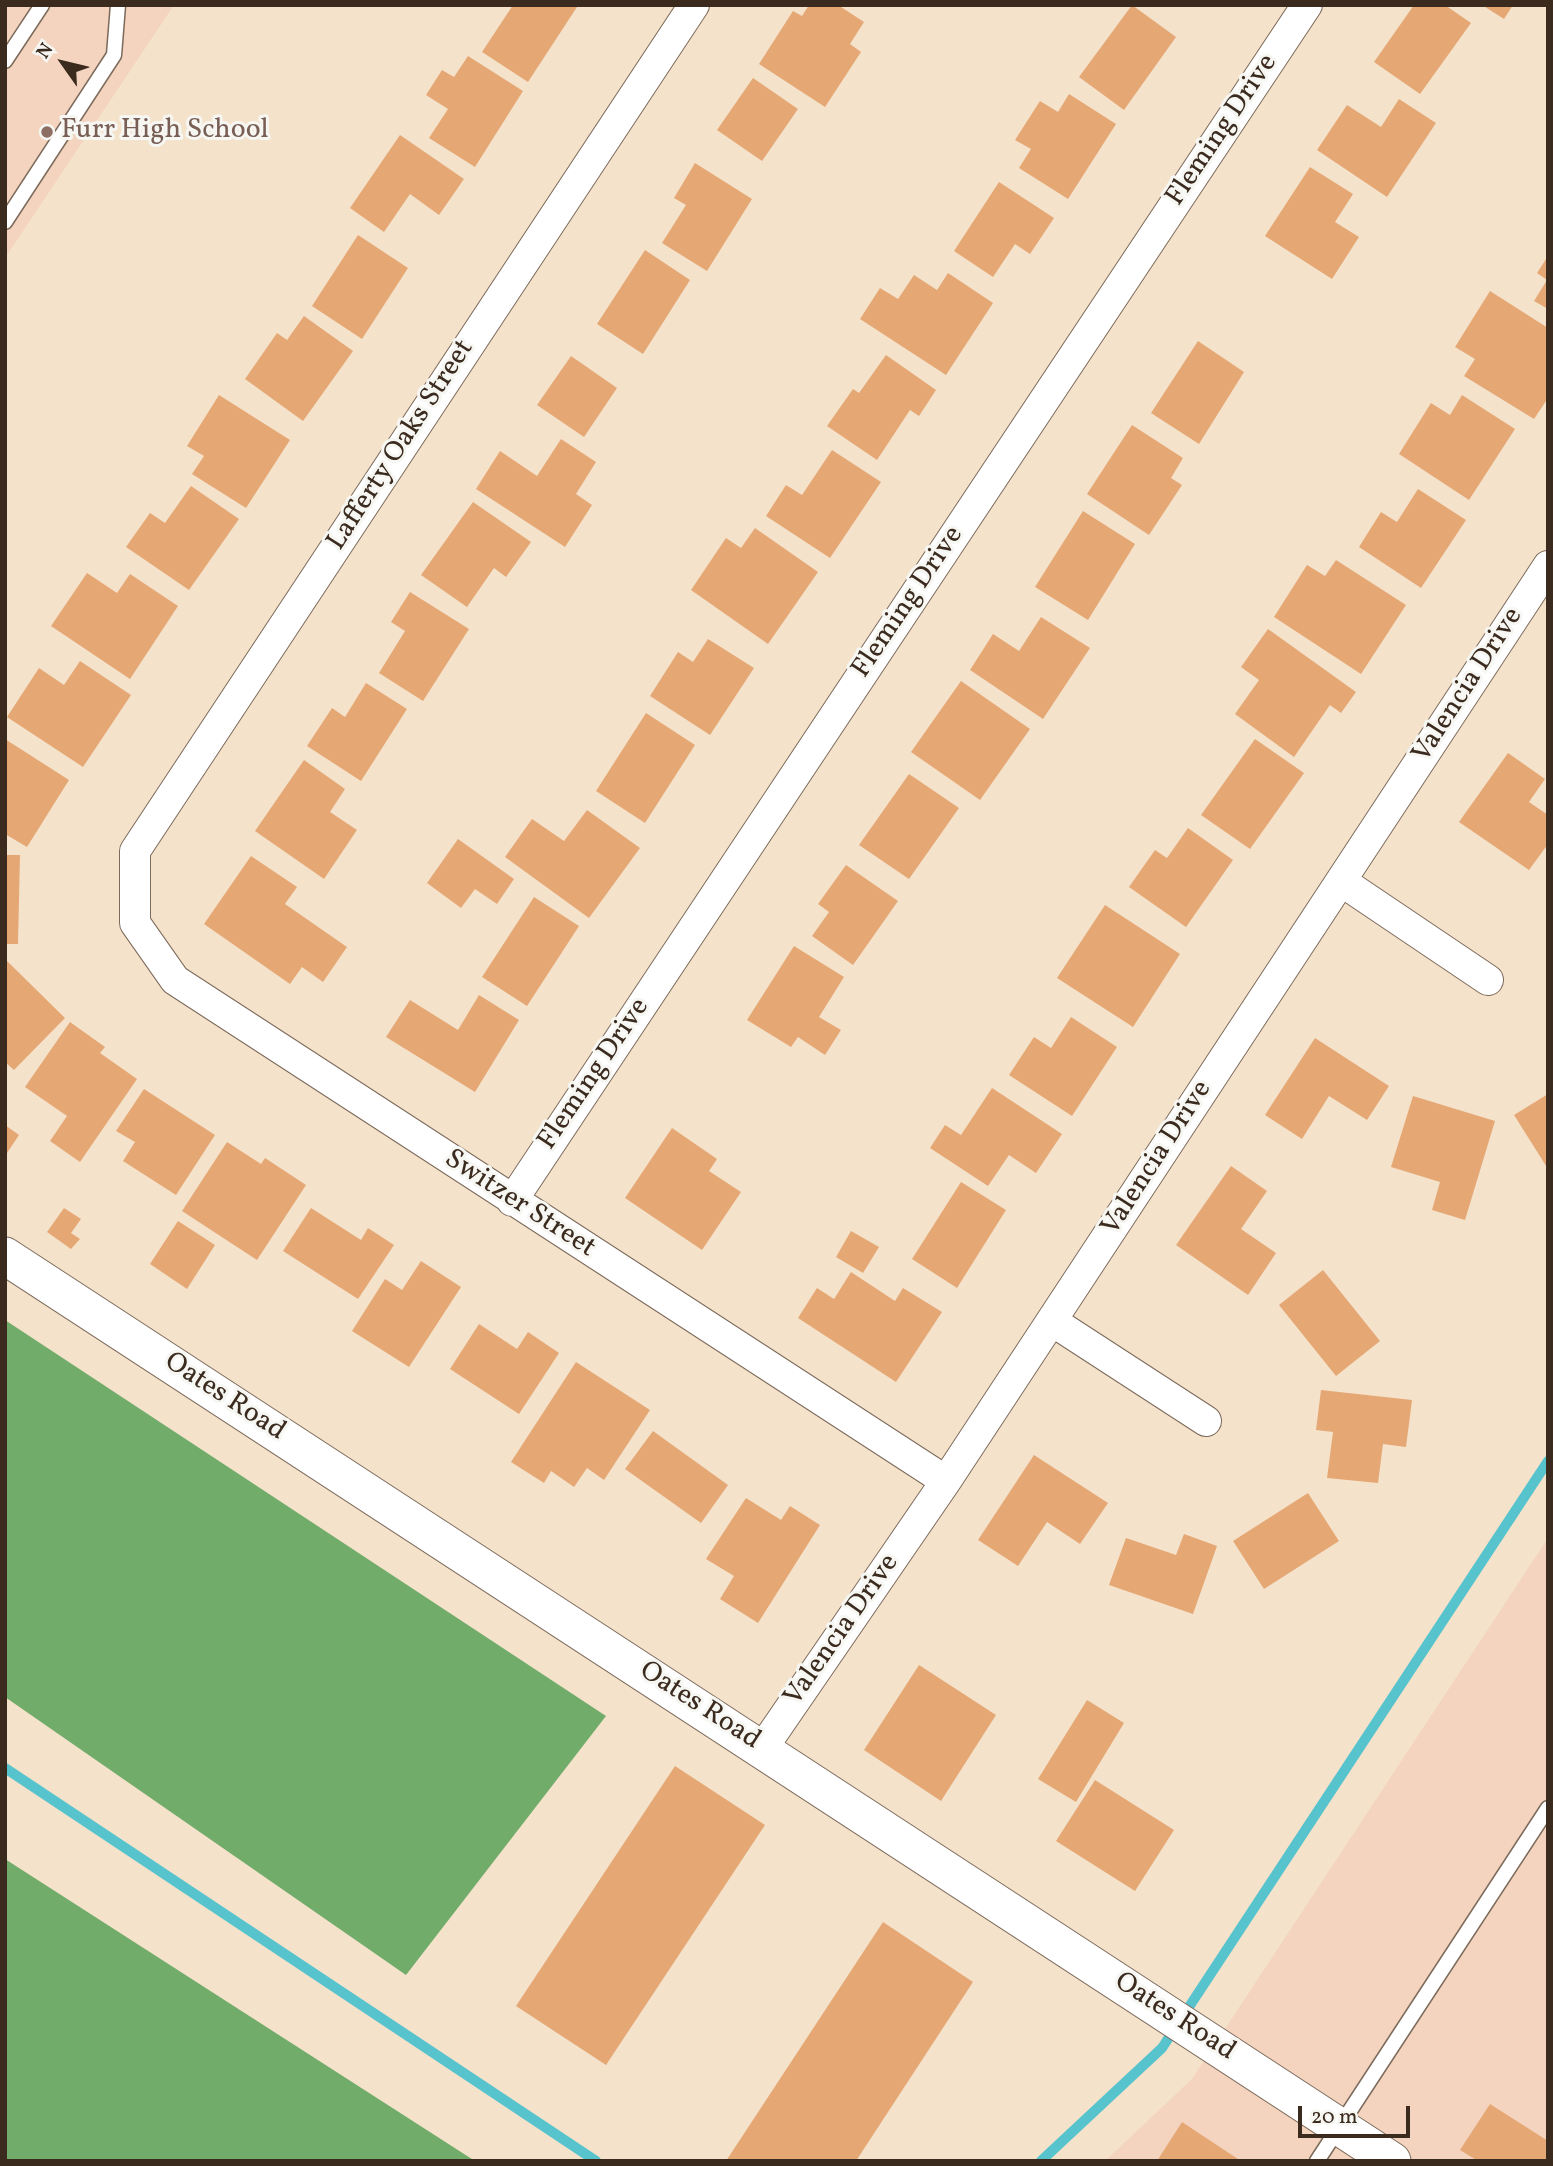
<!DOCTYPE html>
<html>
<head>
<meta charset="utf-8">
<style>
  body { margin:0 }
  #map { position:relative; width:1553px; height:2166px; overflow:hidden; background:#f4e2cb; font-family:Vollkorn,serif }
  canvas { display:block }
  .frame { position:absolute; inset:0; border:7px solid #3b2a1e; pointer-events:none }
  .north { position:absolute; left:28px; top:28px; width:70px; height:70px; -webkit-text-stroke:5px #f6f6f2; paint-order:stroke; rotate:304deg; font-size:19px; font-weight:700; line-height:28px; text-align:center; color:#3b2a1e }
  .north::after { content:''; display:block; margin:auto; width:24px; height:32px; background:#3b2a1e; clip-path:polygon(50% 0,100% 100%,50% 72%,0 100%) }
  .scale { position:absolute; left:1298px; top:2106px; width:112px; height:32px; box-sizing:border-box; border:4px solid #3b2a1e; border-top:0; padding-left:9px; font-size:21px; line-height:24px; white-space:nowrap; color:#3b2a1e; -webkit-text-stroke:5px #f6f6f2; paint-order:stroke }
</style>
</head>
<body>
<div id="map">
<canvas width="1553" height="2166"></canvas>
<div class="frame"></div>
<div class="north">N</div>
<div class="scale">20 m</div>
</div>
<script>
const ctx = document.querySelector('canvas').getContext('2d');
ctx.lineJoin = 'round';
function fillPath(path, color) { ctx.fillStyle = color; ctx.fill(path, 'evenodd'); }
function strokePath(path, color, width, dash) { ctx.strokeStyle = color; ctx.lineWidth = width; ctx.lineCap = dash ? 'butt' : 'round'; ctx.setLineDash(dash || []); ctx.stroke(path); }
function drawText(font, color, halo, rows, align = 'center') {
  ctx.font = font + ' Vollkorn,serif'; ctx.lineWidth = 6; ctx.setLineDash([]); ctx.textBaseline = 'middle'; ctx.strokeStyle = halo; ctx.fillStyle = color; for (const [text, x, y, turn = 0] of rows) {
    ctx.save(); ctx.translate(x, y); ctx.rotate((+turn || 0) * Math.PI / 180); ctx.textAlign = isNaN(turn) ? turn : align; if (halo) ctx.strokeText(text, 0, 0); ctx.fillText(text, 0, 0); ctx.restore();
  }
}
fillPath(new Path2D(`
  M5,5H174L5,258Z
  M1548,1538V2161H1105L1192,2079Z`), '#f4d4bf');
fillPath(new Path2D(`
  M5,1320L606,1716L406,1975L5,1697Z
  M5,1859L475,2161H5Z`), '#72ac6b');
strokePath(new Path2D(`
  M5,1768L596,2161
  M1041,2161L1162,2048L1548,1461`), '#56c3cd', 10);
fillPath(new Path2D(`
  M513,5L577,7L528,82L482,52Z
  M809,5H838L864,22L850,44L861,52L825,107L759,64L793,11L802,16Z
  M1132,5L1176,37L1124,110L1079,77Z
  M1414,5H1445L1471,23L1420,94L1374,62Z
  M1482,5H1513L1504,19Z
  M468,56L523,91L475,167L429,138L448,109L426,95L442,70L454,77Z
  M753,78L798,109L762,161L717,130Z
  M1069,94L1116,124L1068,199L1019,168L1031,149L1015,140L1040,101L1058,112Z
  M1399,99L1436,123L1387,197L1317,150L1347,105L1381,127Z
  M400,135L464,179L439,215L410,194L384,232L350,208Z
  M695,163L752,199L707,271L662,243L686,205L674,198Z
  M1310,167L1353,194L1335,222L1359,237L1332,279L1265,236Z
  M999,182L1054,218L1030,254L1015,244L993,277L954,251Z
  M358,235L408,268L362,339L312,306Z
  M645,250L690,280L643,354L597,324Z
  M1548,256V309L1534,301L1547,280L1537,273Z
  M948,273L993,303L946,375L860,319L880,288L898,299L914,275L937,290Z
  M1490,291L1548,328V398L1534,419L1464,376L1475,359L1455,347Z
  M304,316L353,351L303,421L245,379L277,333L287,340Z
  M1198,341L1244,372L1199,444L1151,413Z
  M886,355L936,390L919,416L910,410L877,460L827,426L853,389L859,393Z
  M571,356L617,388L584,437L537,405Z
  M219,395L290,440L246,508L192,474L204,456L187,446Z
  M1462,395L1515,429L1469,500L1399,454L1431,403L1450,415Z
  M1132,425L1183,458L1171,478L1182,485L1149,535L1087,494Z
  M561,439L596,462L576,494L592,505L565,547L476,489L500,451L537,476Z
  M832,450L881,482L830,558L766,516L786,485L802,495Z
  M191,486L239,519L189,590L126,547L150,513L165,523Z
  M1418,489L1466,520L1421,588L1359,547L1381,512L1397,522Z
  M473,502L531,542L506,577L494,568L467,607L421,575Z
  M1083,511L1135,544L1088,620L1035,587Z
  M755,528L818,572L768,644L691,590L726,538L741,548Z
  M1336,560L1406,605L1361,674L1274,617L1307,565L1325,576Z
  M87,573L117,593L130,574L178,606L130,679L51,626Z
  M410,592L469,629L423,701L379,673L405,631L391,622Z
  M1041,617L1090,648L1043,719L970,670L993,634L1019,651Z
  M1268,629L1356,692L1341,713L1330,705L1294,757L1235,714L1259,680L1241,667Z
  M708,639L754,668L710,735L650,696L678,652L693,662Z
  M80,661L131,695L83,767L7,717L39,668L64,685Z
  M961,681L1030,729L980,800L911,752Z
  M366,683L407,709L361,781L307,746L332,708L345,717Z
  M646,713L695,745L645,823L596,791Z
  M5,739L69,780L27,847L5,834Z
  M1255,739L1304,773L1250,849L1201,815Z
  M1508,753L1545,779L1529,802L1548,815V844L1529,870L1459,822Z
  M304,760L345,789L330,812L357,830L324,879L255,831Z
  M909,774L959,808L909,879L859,845Z
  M587,810L640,848L589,918L505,857L532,819L564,841Z
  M1188,828L1233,860L1186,927L1129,887L1155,850L1167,858Z
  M458,839L514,879L497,904L475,889L461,908L427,883Z
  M5,855H20L18,944H5Z
  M251,856L297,887L285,904L347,947L323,982L302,967L290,984L204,924Z
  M846,865L898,901L853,965L812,936L829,912L818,904Z
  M534,897L579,926L527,1006L482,977Z
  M1105,905L1180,954L1133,1027L1057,978Z
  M794,946L844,977L819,1017L841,1030L825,1055L798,1037L791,1047L747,1020Z
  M5,959L65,1018L14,1070L5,1062Z
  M479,995L519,1020L475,1092L386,1037L410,1000L458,1030Z
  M1071,1017L1117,1047L1072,1116L1009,1075L1034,1037L1051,1048Z
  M70,1022L105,1047L100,1053L137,1079L80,1162L50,1141L67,1116L25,1087Z
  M1315,1038L1389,1086L1367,1120L1329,1096L1302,1139L1265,1115Z
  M992,1088L1062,1134L1036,1173L1009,1155L988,1186L930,1148L945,1125L961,1135Z
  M144,1089L215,1135L176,1195L123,1161L135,1142L116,1131Z
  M1548,1094V1169L1514,1115Z
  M1413,1096L1495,1121L1465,1220L1432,1210L1440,1182L1391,1167Z
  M5,1125L19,1135L5,1156Z
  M672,1128L717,1159L709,1171L741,1192L702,1250L625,1198Z
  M227,1142L261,1164L265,1158L306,1185L257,1260L182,1211Z
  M1231,1166L1267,1191L1241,1229L1276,1253L1248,1295L1176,1245Z
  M961,1182L1006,1210L957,1288L912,1259Z
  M64,1208L81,1219L71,1233L80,1239L71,1249L47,1232Z
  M311,1208L361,1240L368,1228L394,1245L358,1299L283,1251Z
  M178,1221L215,1245L187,1289L150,1264Z
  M851,1231L879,1247L863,1273L836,1257Z
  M421,1261L461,1287L409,1367L352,1331L385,1279L402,1290Z
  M1323,1270L1380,1341L1336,1376L1279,1305Z
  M851,1272L895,1301L903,1288L942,1312L896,1382L798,1318L817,1288L834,1299Z
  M479,1324L517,1349L528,1332L559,1353L519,1414L450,1369Z
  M576,1362L650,1410L604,1480L587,1468L574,1487L551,1471L544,1483L511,1462Z
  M1321,1390L1412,1400L1406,1447L1383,1444L1378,1483L1327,1478L1333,1432L1316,1430Z
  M653,1431L728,1485L701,1523L625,1469Z
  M1034,1455L1108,1503L1080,1544L1047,1522L1018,1566L978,1540Z
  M1308,1493L1339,1541L1264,1589L1233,1541Z
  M746,1498L781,1520L790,1506L820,1525L758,1623L720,1599L734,1576L706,1559Z
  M1184,1534L1217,1546L1193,1614L1109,1585L1126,1538L1176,1555Z
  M919,1665L996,1715L941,1801L864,1750Z
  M1087,1700L1124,1723L1076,1802L1038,1779Z
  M675,1766L765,1825L606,2065L516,2006Z
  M1095,1780L1174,1830L1135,1891L1056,1841Z
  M883,1922L973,1982L856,2161H726Z
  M1490,2104L1548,2141V2161H1478L1460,2150Z
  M1182,2122L1241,2161H1157Z`), '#e5a875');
const service = new Path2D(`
  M5,61L42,5
  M5,222L114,55L118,5
  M1317,2161L1548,1808`);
const minor = new Path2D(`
  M694,5L135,851V923L175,980L946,1481
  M1341,881L1488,980
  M512,1201L1307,5
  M1052,1321L1206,1421
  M762,1749L946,1481L1548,566`);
const tertiary = new Path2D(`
  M5,1256L1392,2161`);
strokePath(service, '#7c6a5b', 17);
strokePath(minor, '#7c6a5b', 32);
strokePath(tertiary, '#7c6a5b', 39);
strokePath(service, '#fff', 14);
strokePath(minor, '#fff', 30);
strokePath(tertiary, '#fff', 37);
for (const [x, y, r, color] of [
  [47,132,7,"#8d6e63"]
]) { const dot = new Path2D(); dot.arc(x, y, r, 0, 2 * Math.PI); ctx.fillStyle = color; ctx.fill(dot); strokePath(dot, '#f6f6f2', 2.5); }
drawText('28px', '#3b2a1e', '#f6f6f2', [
  ["Fleming Drive",1223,131,-56],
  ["Lafferty Oaks Street",402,446,-57],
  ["Fleming Drive",909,603,-56],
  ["Valencia Drive",1469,686,-57],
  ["Fleming Drive",595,1075,-56],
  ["Valencia Drive",1158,1159,-57],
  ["Switzer Street",519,1205,33],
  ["Oates Road",224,1398,33],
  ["Valencia Drive",843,1631,-55],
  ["Oates Road",699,1707,33],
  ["Oates Road",1174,2018,33]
]);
drawText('28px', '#785e54', '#f6f6f2', [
  ["Furr High School",61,132]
], 'left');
</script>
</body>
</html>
